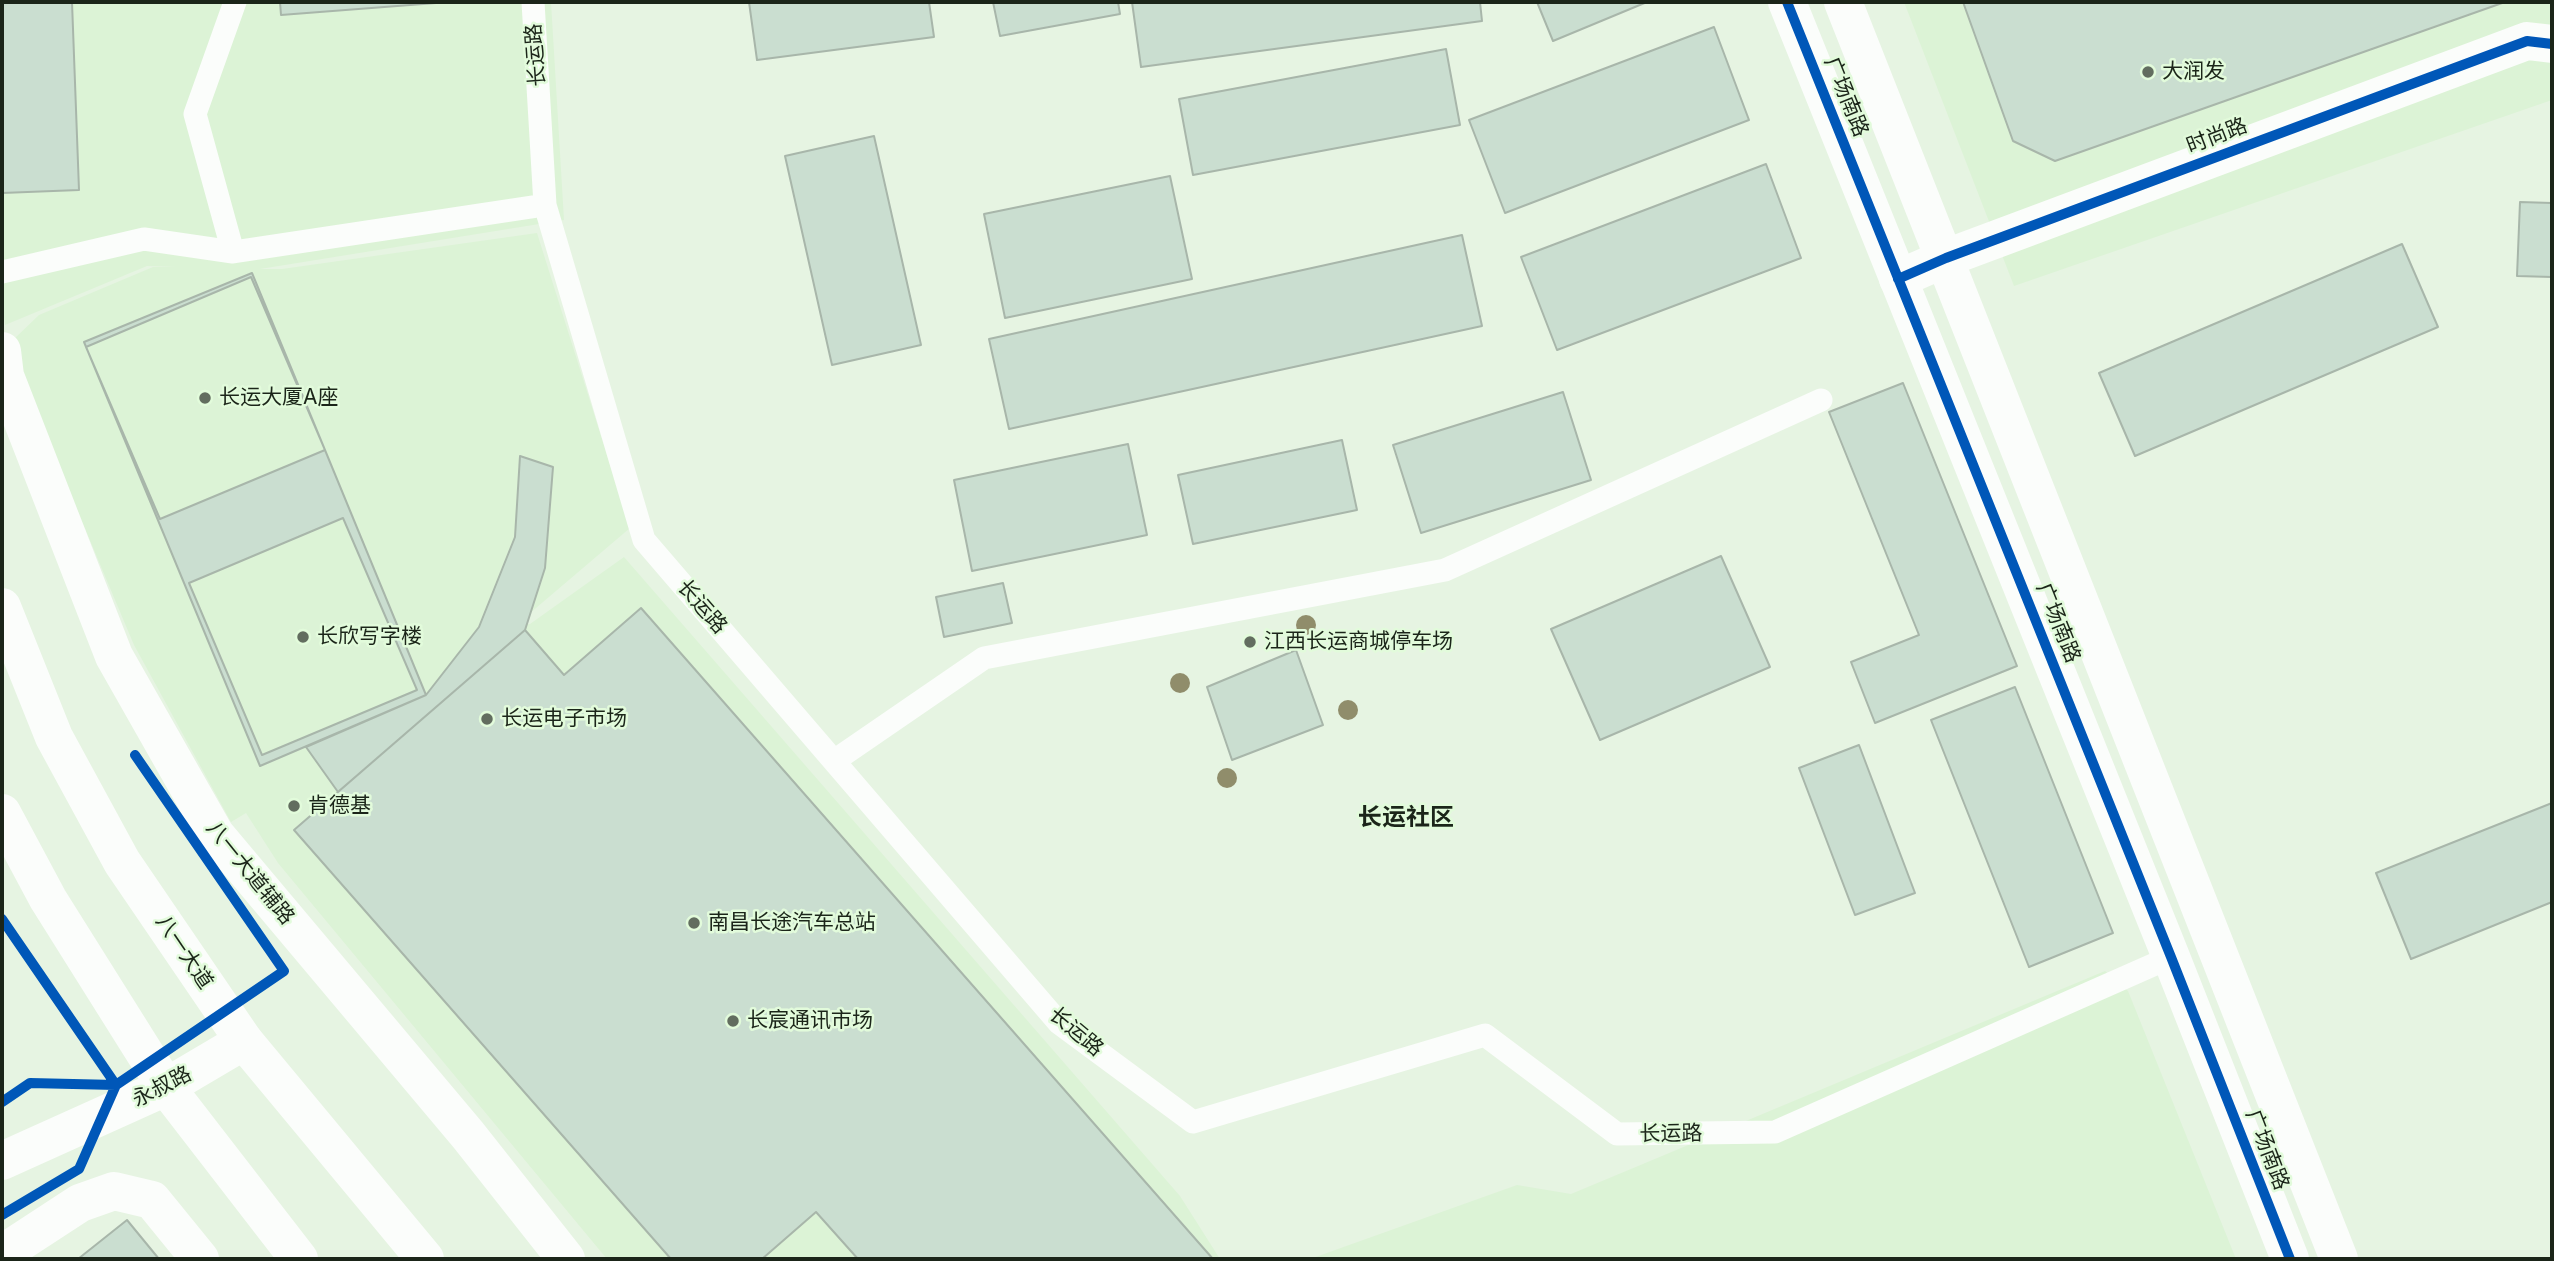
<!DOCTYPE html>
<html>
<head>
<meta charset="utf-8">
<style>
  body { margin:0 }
  #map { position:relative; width:2554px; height:1261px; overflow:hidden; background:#e6f4e2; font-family:Inter,sans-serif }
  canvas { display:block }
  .frame { position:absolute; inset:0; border:4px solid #1b2519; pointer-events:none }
</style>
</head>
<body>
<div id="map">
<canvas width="2554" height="1261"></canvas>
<div class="frame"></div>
</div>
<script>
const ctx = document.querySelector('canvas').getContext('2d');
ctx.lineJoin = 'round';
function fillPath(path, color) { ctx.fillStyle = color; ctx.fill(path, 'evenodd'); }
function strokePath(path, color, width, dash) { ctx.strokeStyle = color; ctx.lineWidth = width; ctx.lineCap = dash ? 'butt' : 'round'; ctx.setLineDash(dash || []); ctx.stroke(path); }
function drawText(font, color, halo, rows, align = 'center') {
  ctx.font = font + ' Inter,"Noto Sans SC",sans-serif'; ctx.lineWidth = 5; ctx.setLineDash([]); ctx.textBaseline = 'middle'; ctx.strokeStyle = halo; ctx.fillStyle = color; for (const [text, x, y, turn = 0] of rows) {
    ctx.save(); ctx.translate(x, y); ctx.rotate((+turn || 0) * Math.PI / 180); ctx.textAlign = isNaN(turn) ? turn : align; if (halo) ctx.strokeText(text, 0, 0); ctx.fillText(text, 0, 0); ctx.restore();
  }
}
fillPath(new Path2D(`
  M2,2H551L564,220L260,269H282L537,233L630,528L516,625L530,624L624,557L1180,1196L1220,1259H607L278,863L246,813L231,822L134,645L17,367L14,339L39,315L153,267H176L147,266L5,325L2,299Z
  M1904,2H2552V100L2014,286Z
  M2105,971L2128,991L2236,1259H1310L1517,1185L1571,1194Z`), '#dcf3d6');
const building = new Path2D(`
  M2,2H72L79,190L2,193Z
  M280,2H436V3L281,15Z
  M749,2H929L934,37L757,60Z
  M993,2H1118L1120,14L1000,36Z
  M1132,2H1480L1482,21L1141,67Z
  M1537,2H1647L1553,41Z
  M1963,2H2505L2055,161L2013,141Z
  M1714,27L1749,120L1505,213L1469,120Z
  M1446,49L1460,125L1193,175L1179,99Z
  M874,136L921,345L832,365L785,156Z
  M1766,164L1801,258L1557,350L1521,257Z
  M1170,176L1192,279L1005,318L984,214Z
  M2520,202L2552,203V277L2517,276Z
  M1462,235L1482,326L1009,429L989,339Z
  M2402,244L2438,327L2135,456L2099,373Z
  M252,273L426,695L260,766L84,342Z
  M251,277L325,450L160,519L86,347Z
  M1903,383L2017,666L1875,723L1851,662L1919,635L1829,412Z
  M1563,392L1591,480L1421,533L1393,445Z
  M1342,440L1357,510L1193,544L1178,475Z
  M1128,444L1147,535L972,571L954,480Z
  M520,456L553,467L545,568L525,630L338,792L306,747L426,695L479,627L515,537Z
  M343,518L417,690L262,755L189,583Z
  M1721,556L1770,667L1600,740L1551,629Z
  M1003,583L1012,623L944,637L936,597Z
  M641,608L1213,1259H858L816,1212L762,1259H671L294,830L525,630L564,675Z
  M1296,650L1323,725L1232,760L1207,687Z
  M2015,687L2113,933L2029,967L1931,720Z
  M1859,745L1915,893L1855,915L1799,768Z
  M2552,803V902L2411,959L2376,873Z
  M127,1220L159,1259H78Z`);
fillPath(building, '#caded0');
strokePath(building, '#a8b6aa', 2);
strokePath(new Path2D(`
  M235,2L195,114L233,252L545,205
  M533,2L545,205L644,540L1059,1023L1193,1122L1485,1035L1617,1134L1775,1132L2171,957
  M2,272L144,239L233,252
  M834,761L984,658L1445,570L1821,400`), '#fbfdfb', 23);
strokePath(new Path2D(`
  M1898,279L1946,258L2527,41L2552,44`), '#fbfdfb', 38);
strokePath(new Path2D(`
  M1787,2L2171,957L2290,1259
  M1843,2L2339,1259
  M2,1161L166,1087L244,1041`), '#fbfdfb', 38);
strokePath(new Path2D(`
  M2,351L5,376L114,656L215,834L468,1135L566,1259
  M2,1254L80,1203L114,1191L152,1200L200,1259`), '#fbfdfb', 38);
strokePath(new Path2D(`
  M2,607L54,737L122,862L244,1041L425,1259
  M2,813L48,899L166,1087L299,1259`), '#fbfdfb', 38);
strokePath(new Path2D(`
  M1787,2L2171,957L2290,1259
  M1898,279L1946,258L2527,41L2552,44
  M2,919L116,1085
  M116,1085L284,971L135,755
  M2,1102L30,1083L116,1085
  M2,1215L79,1169L116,1085`), '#0057b8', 10);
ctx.fillStyle = '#908d6b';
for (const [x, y] of [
  [1306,625],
  [1180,683],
  [1348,710],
  [1227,778]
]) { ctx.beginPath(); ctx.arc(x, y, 10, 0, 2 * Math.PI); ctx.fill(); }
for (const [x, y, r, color] of [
  [2148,72,7,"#626d5f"],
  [205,398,7,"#626d5f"],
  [303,637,7,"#626d5f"],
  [1250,642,7,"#626d5f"],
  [487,719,7,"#626d5f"],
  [294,806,7,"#626d5f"],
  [694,923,7,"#626d5f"],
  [733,1021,7,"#626d5f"]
]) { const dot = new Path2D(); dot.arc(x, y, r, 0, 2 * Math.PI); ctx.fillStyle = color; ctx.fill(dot); strokePath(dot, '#e2fbdb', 2.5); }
drawText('21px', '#1b2519', '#e2fbdb', [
  ["长运路",536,55,-94],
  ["广场南路",1846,97,68],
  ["时尚路",2217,136,-21],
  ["长运路",702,607,49],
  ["广场南路",2058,623,68],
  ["八一大道辅路",250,873,51],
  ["八一大道",184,952,56],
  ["长运路",1076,1032,40],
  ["永叔路",162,1087,-27],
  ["长运路",1671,1134,-1],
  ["广场南路",2267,1150,69]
]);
drawText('21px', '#1b2519', '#e2fbdb', [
  ["大润发",2162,72],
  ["长运大厦A座",219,398],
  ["长欣写字楼",317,637],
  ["江西长运商城停车场",1264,642],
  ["长运电子市场",501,719],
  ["肯德基",308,806],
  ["南昌长途汽车总站",708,923],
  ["长宸通讯市场",747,1021]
], 'left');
drawText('bold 24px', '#1b2519', '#e2fbdb', [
  ["长运社区",1406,818]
]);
</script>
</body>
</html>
